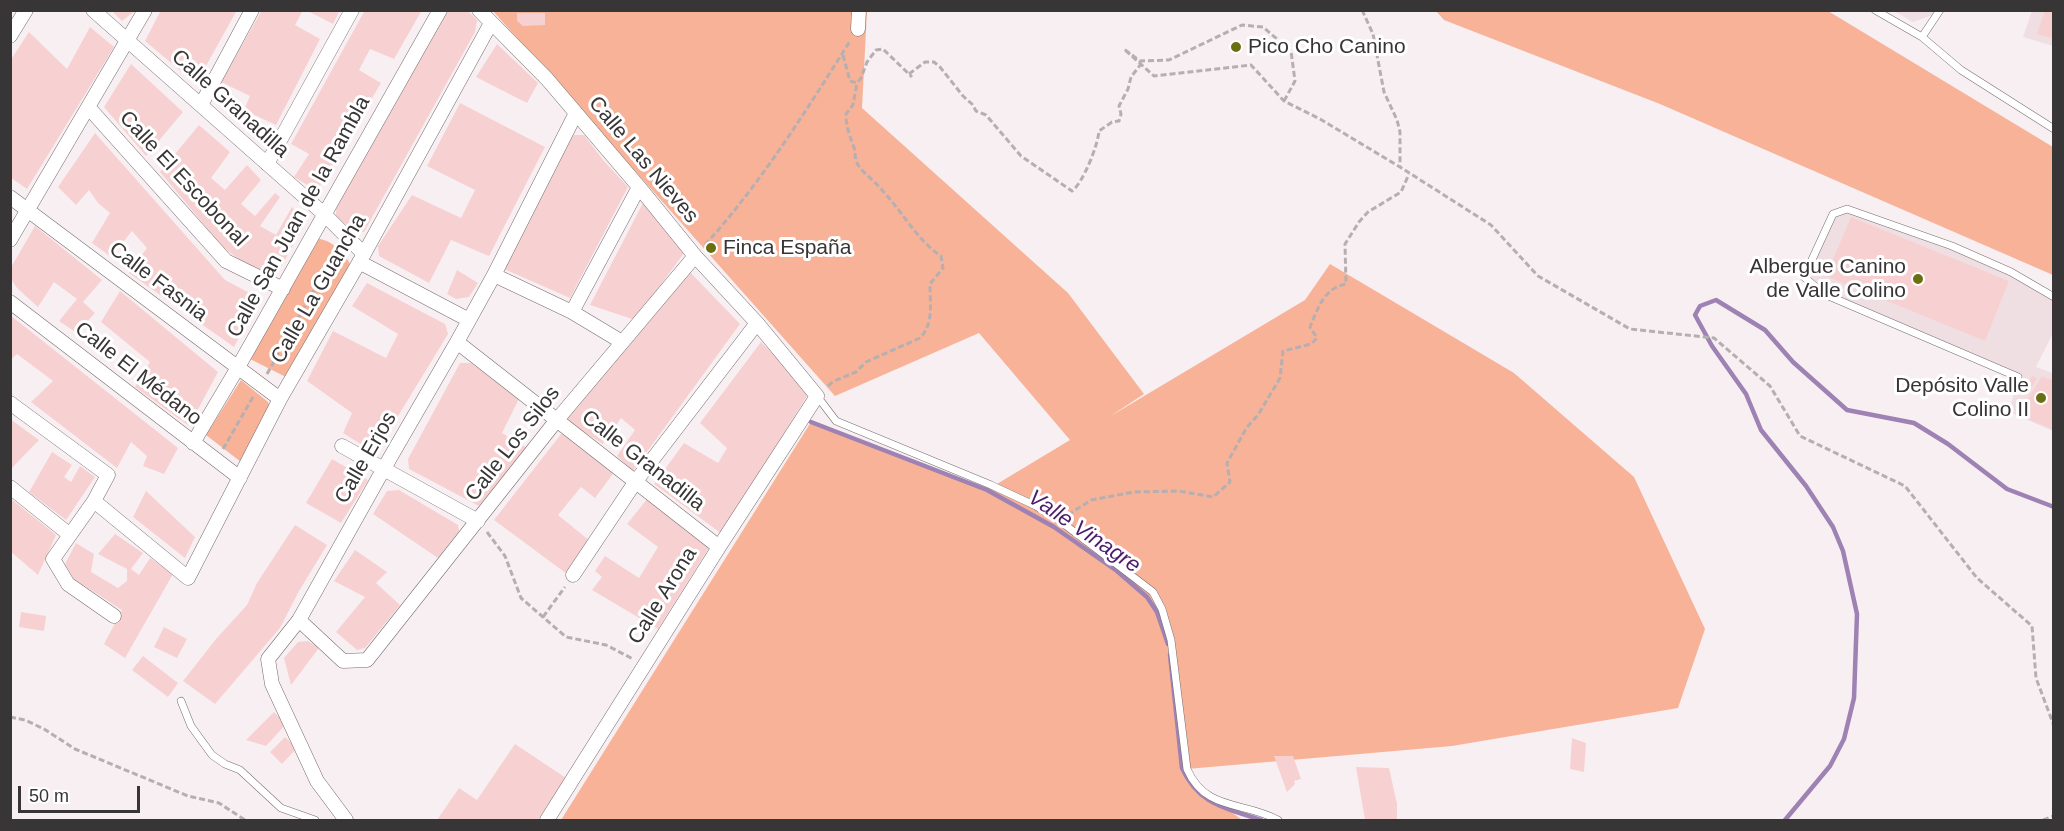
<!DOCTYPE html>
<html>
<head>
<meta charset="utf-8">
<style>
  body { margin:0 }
  #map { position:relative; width:2064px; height:831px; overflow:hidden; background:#f8eff2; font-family:Arial,sans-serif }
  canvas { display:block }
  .frame { position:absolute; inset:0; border:12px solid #383536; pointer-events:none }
  .scale { position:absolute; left:18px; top:786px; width:122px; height:27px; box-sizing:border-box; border:3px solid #383536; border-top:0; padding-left:8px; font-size:18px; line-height:21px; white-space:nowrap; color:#383536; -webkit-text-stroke:4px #fff; paint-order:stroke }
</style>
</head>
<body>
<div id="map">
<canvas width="2064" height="831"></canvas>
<div class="frame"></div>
<div class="scale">50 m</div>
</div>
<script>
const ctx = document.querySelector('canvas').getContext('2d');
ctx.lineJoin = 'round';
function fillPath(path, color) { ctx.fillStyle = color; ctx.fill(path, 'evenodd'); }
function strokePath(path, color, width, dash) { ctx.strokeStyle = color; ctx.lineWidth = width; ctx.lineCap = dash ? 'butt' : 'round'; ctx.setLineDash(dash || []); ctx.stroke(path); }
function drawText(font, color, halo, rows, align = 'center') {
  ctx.font = font + ' Arial,sans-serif'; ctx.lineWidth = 6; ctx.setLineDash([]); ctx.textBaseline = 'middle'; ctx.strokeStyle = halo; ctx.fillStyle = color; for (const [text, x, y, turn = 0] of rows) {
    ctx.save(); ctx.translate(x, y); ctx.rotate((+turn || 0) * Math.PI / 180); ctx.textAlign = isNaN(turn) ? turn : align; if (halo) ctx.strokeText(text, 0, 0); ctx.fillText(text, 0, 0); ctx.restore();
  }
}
fillPath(new Path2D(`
  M1894,11H1939L1938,13L1913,22Z
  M2032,11H2053V46L2023,37Z
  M1847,209L2011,272L2053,297V333L2036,367L2053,373V431L2009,412L2018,377L1824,294L1804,277L1833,214Z`), '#efdfe3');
fillPath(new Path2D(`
  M493,11H867L862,108L1068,293L1144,394L1109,417L1305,300L1330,264L1514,373L1634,477L1705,629L1678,708L1452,746L1187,769L1199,788L1242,820H561L811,422L987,490L1070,440L979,333L835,396Z
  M1436,11H1828L2053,147V275L1660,104L1444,20Z
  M319,239C331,240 345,253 350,264L288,378L250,359Z
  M241,380L268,402L270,407L241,462L206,435Z`), '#f7b298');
strokePath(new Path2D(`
  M811,422L987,490L1054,527L1117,571L1147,597L1157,612L1168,644
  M1170,655L1182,768C1199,805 1226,808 1261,820
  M1785,820L1830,766L1844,739L1854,698L1857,614L1843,551L1833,527L1806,486L1761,430L1746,394L1712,346L1695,315L1700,306L1716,300L1765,330L1793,362L1847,410L1914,423L1948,444L2007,489L2054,507`), '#9d82b3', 4.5);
fillPath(new Path2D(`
  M111,10H136L122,21Z
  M161,10H237L196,84L145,41Z
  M262,10H303L295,25L320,39L276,125L244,110L250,96L221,82Z
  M306,10H340L333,24Z
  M365,10H422L394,59L370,49L359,70L381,83L317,191L294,177L309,154L291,144Z
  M445,10H467L477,20L475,32L364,232L356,233L336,216V206Z
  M2045,10H2054V39L2037,34Z
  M517,13H545V25L523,26L517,21Z
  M90,27L114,47L27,189L10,177V61L29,32L67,69Z
  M497,44L538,83L527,103L476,77Z
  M131,64L183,112L146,156L104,107Z
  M460,103L545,147L489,256L451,240L429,283L379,256L378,246L412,195L461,218L475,190L427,166Z
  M199,125L230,152L211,178L225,190L247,165L261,180L241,204L255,216L275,193L280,197L260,226L276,235L292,207L306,222L276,276L242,262L222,246L160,172Z
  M95,133L225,280L259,298L234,347L129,273L147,248L132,231L111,257L92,243L110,213L98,203L89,190L76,205L58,187Z
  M573,135H584L604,161L628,187L570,298L504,269Z
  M643,203L684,253L635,320L590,305Z
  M1851,217L2009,281L1985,341L1826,276Z
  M35,226L102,280L83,302L95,313L77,333L59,321L77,299L54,282L38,307L17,288L11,279L10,269Z
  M457,270L478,283L469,297L456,299L447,294Z
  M688,270L740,324L633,471L617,456L635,430L621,418L603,444L562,418Z
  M367,283L445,324L448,334L378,449L370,450L343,433L352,413L307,381L333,331L386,358L398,334L352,306Z
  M120,291L218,372L189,426L135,387L150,362L101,322Z
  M10,315L178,448L164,474L143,466L147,456L131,442L117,468L31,402L53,381L17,354L10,360Z
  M761,342L810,391L722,534L654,484L684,443L718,463L727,448L700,423Z
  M460,363H471L519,399L502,433L527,448L479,506L409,469L408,459Z
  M2032,376L2037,378L2032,387L2027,384Z
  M2042,376L2054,381V430L2018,415Z
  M10,419L39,440L10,470Z
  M565,429L615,471L595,498L581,487L558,515L590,541L567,574L494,520Z
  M52,452L72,465L64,477L71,482L80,466L95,477L66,520L29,492Z
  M332,459L368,480L341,523L306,503Z
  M399,490L458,525L459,531L438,558L373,514L387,491Z
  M146,491L195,537L185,558L133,517Z
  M10,498L56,535L38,575L10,551Z
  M648,498L710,546L658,629L592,590L602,577L595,571L605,556L639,578L658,547L627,524Z
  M295,525L327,545L299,591L280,628L215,704L183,681L216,639L247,605L257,583Z
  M115,534L143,553L131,569L139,575L150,558L173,574L125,658L104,644L122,610L74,579L65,564L76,543L94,554L91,572L118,588L127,581V569L98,554Z
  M355,550L387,572L376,583L400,605L365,648L357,650L336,632L365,597L334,581Z
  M21,612L46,616L44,631L19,627Z
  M164,627L187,639L177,658L154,647Z
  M308,641L319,648L291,685L284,658L298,642Z
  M143,656L178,683L168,697L132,670Z
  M274,712L286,724L266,746L246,740Z
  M285,737L297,748L282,764L270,752Z
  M1572,738L1586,743L1584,772L1570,769Z
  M515,744L566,778L538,820H437L459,788L477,800Z
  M1274,756H1293L1301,779L1294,781L1295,784L1287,792Z
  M1356,767L1389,768L1397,804V820H1365Z`), '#f7d1d1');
const service = new Path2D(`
  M1875,10L1922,37L1961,70L2054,129
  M1922,37L1940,10
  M2018,377L1824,294L1804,277L1833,214L1847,209L1952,246L2011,272L2054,297
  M817,396L836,421L991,485L1036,506L1060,521L1153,592L1162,609L1171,640L1187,769C1206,812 1244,801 1278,820
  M181,701L191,726L212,755L225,764L240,770L281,808L315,820`);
const minor = new Path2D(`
  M93,10L324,214L364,254
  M479,10L547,79L576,113L639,187L695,256L757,323L817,396L719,547L547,820
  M858,29L859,10
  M10,36L26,10
  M201,105L252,10
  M89,108L226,261L283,289
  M267,164L352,10
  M10,197L280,399
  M10,240L145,10
  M359,262L469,320
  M494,275L572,312L622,342
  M10,302L240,478
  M572,312L639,187
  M457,342L719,547
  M10,403L108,475L94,501L53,559L68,584L114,616
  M193,443L237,369L440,10
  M342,446L478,521
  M10,487L70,535
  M94,501L188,578L280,399L364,254L491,23
  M573,575L636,481L757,323
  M299,620L343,661L367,660L556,421L695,256
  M346,820L317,781L272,684L268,659L299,620L383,470L457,342L494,275L576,113`);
strokePath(service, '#756d70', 8);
strokePath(minor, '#756d70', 15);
strokePath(new Path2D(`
  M1362,10L1373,34L1384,92L1397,120L1400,132V167
  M843,55L850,81L857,83L861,78L867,62L876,50L883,49L912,77
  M909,74L925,62H934L940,67L963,96L972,104L976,111L986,115L1021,156L1072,191C1083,183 1098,145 1099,131L1112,122L1119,121L1121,114L1119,106L1128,89L1131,77L1141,64
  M1284,101L1295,81L1291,51L1263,27L1242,25L1169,60L1140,61L1124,49L1154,76L1251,65L1284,101L1320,119L1400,167L1491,225L1538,276L1630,329L1714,338L1770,386L1800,436L1905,486L1977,578L2032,626L2036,678L2054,726
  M705,245C761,183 806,111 850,41
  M267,374L337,249
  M828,386L834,381L856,372L866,362L920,338C934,324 930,302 930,284L943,268L941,256C916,239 902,211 882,190C875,181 862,173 857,163C854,156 856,151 853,145C849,133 846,127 846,114L853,105L857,83
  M223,449L253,397
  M1068,515L1091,500L1134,492L1179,491L1213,497L1230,482L1227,463L1247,427L1258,415L1280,378L1283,351L1311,344L1317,338L1310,327C1318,308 1324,288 1346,284L1345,244L1359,222L1368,212L1401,192L1409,174
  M487,532L505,556L521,598L566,637L606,645L633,659
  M543,617L565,587
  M10,717L25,720L44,729L75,749L188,796L219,803L245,820
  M2043,820L2054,816`), '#b6afb1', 3, [6, 3]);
strokePath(service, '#fff', 7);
strokePath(minor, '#fff', 14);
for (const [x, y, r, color] of [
  [1236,47,6,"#6b6e11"],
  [711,248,6,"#6b6e11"],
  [1918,279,6,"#6b6e11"],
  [2041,398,6,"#6b6e11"]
]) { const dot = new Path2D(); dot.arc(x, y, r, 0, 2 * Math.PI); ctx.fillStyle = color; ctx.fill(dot); strokePath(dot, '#fff', 2); }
drawText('21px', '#383536', '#fff', [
  ["Pico Cho Canino",1248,47],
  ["Finca España",723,248],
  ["Albergue Canino",1906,267,"right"],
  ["de Valle Colino",1906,291,"right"],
  ["Depósito Valle",2029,386,"right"],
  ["Colino II",2029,410,"right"]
], 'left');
drawText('21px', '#383536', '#fff', [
  ["Calle Granadilla",230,104,42],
  ["Calle Las Nieves",643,160,50],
  ["Calle El Escobonal",183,179,47],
  ["Calle San Juan de la Rambla",299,217,-61],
  ["Calle Fasnia",158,282,37],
  ["Calle La Guancha",319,289,-60],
  ["Calle El Médano",138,374,38],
  ["Calle Los Silos",513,444,-52],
  ["Calle Erjos",366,458,-60],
  ["Calle Granadilla",643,461,38],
  ["Calle Arona",663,596,-58]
]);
drawText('italic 22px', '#4c1b6c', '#fff', [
  ["Valle Vinagre",1084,532,34]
]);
</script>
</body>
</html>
